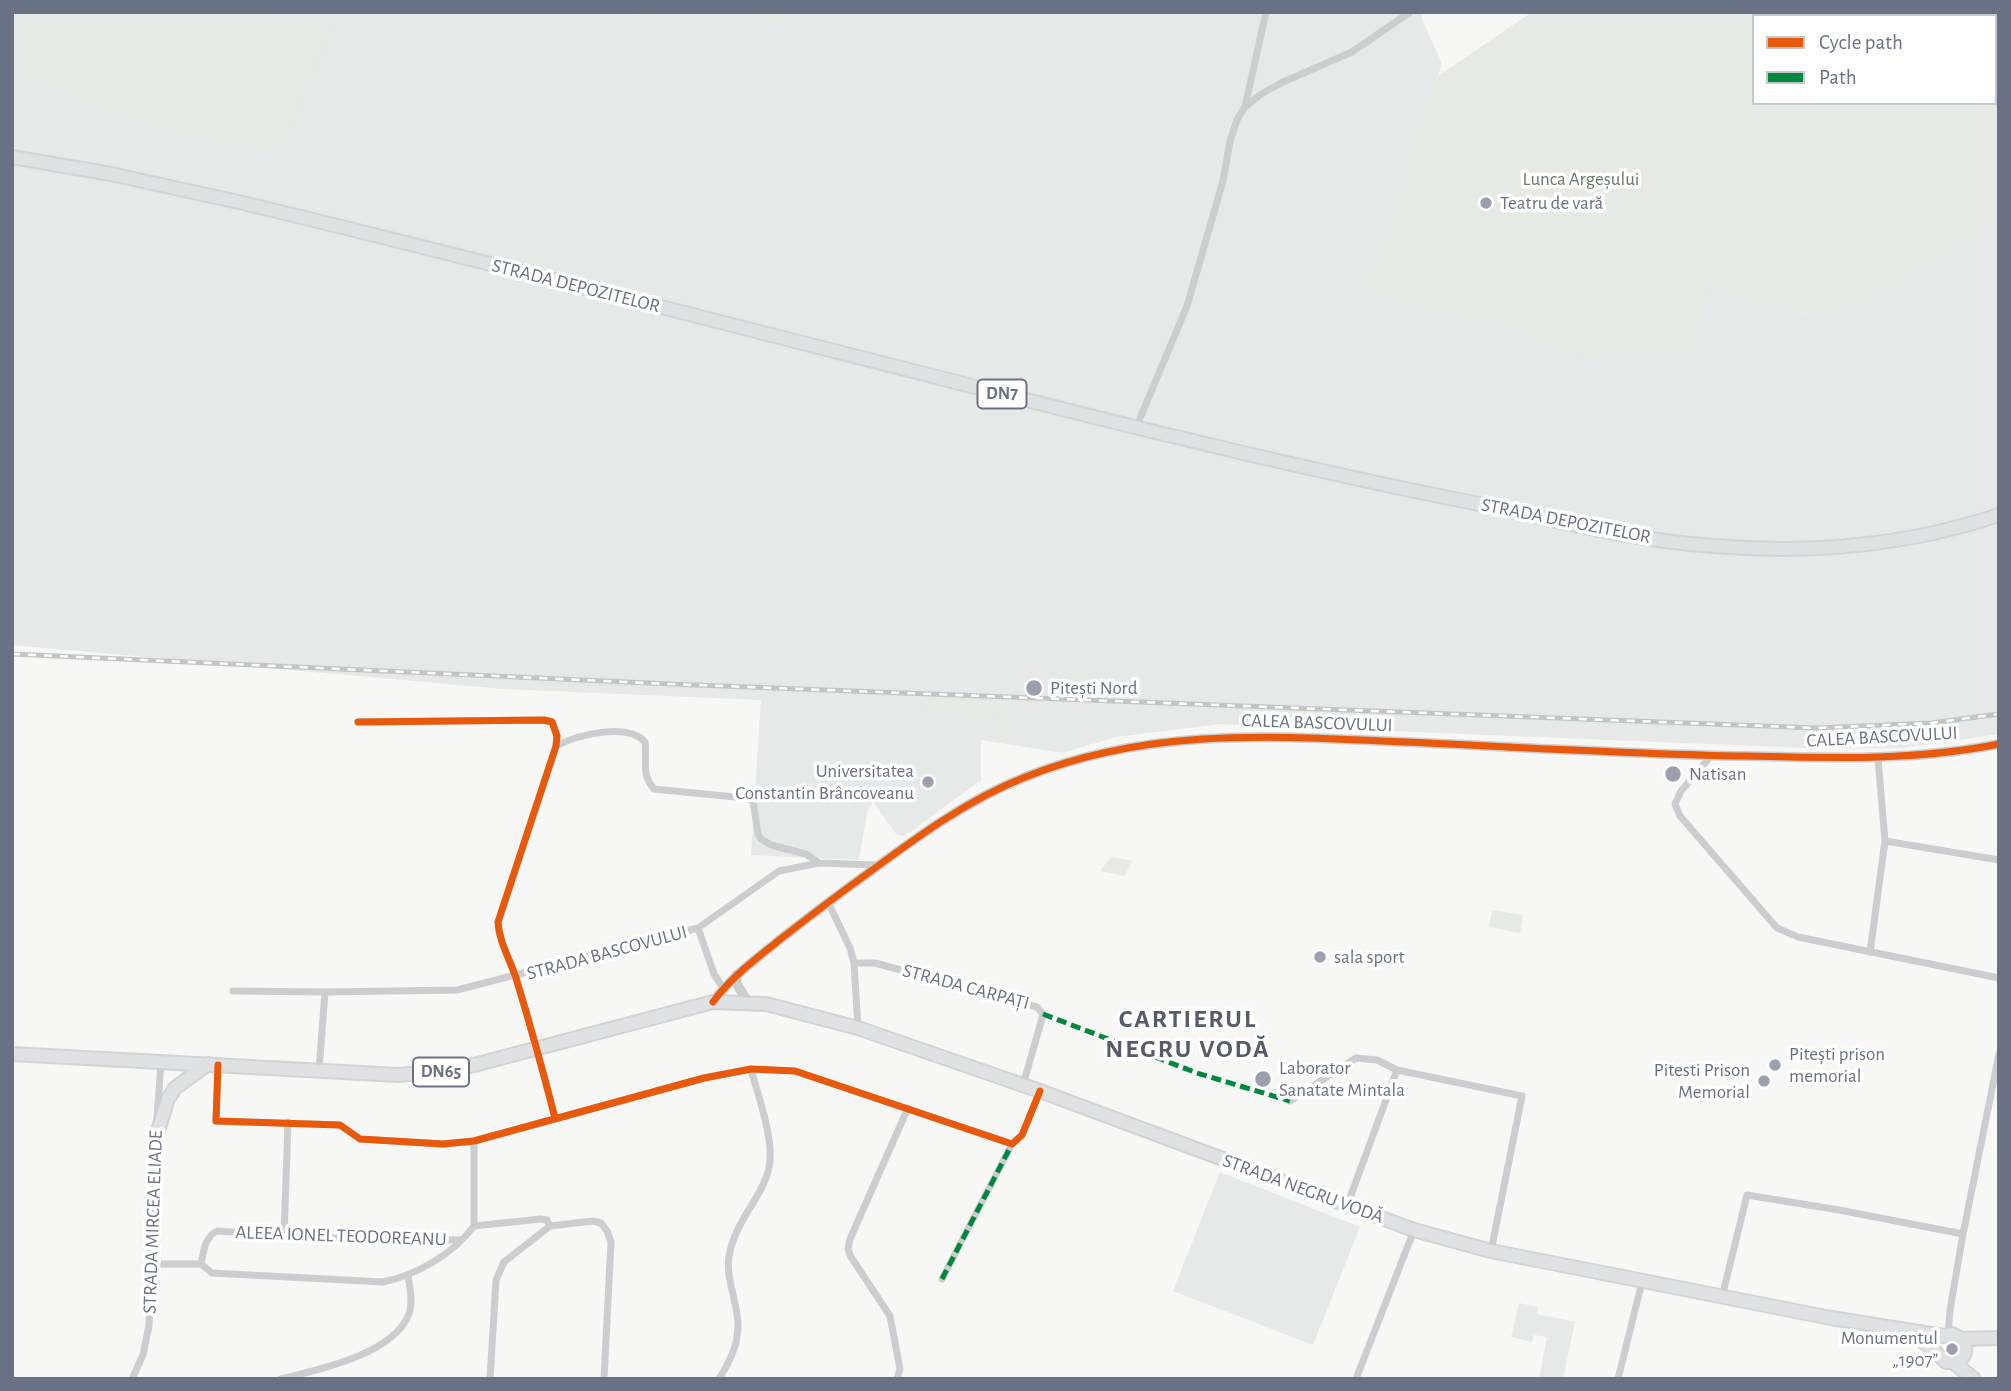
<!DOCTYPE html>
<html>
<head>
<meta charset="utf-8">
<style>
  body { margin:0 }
  #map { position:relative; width:2011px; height:1391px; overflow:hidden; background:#f7f7f6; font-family:"Alegreya Sans",sans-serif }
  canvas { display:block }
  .frame { position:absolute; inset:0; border:14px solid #697284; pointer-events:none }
  .legend { position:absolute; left:1752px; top:14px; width:245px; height:91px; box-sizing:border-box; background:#fff; border:2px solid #c3c7ce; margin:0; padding:9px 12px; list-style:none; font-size:21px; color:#697284 }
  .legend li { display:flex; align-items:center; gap:14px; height:35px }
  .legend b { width:35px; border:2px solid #c3c7ce }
</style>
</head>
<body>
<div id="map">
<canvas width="2011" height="1391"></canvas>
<div class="frame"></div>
<ul class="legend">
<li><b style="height:9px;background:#e8590c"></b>Cycle path</li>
<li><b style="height:9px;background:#00873e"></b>Path</li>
</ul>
</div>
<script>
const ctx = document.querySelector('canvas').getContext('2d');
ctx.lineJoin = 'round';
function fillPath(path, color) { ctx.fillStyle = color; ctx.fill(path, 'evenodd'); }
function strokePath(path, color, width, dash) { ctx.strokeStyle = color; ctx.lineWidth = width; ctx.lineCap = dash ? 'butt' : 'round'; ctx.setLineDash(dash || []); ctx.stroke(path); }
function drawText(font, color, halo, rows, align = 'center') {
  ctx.font = font + ' "Alegreya Sans",sans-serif'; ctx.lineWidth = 7; ctx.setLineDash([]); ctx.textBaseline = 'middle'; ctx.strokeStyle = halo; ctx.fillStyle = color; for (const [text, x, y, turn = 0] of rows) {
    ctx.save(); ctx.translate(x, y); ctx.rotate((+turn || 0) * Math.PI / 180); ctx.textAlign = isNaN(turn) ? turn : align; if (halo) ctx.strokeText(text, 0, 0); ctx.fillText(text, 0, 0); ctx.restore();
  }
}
fillPath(new Path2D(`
  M279,12H622L666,22L668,12H739L789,23L792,12H1424L1421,17L1442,64L1407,165L1395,219L1361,291L1417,307L1472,316L1509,329L1706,288L1809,315L1846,307L1887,286L1999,221V734L1903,748L1828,749L1221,724L1116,737L1062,753L981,740V780L909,833L904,836L896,834L873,802L867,812L859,860L751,855L761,700L503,689L12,645V77L57,89L332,29Z
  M1220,1172L1360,1227L1313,1345L1173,1291Z
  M1519,1303L1538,1307L1537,1314L1575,1322L1563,1379H1539L1547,1337L1534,1335L1532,1342L1511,1337Z`), '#e7e8e8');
fillPath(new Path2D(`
  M12,12H279L333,28L280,151C232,145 185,137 139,121C96,106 56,87 12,77Z
  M622,12H668L666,22Z
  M739,12H792L789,24Z
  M1532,12H1999V221L1887,286L1846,307L1810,315L1706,289L1691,352L1588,357L1472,316L1417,307L1361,291L1395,219L1407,165L1438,76ZM1754,16H1995V103H1754Z
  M938,697L986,699L990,706L996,701L1011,700L1008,741L998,740L1001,722L992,716H968L920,708L926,699Z
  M1111,857L1133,861L1124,876L1100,871Z
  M1492,910L1523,915L1520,933L1489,927Z`), '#e6e9e4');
const primary = new Path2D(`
  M12,157L111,174L243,203C501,265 758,332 1015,397C1164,435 1313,471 1464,501C1546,518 1629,540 1713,546C1810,554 1906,546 1999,515
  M12,1054L398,1075L455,1070L713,1002L766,1004L858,1028L1040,1091L1360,1210L1414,1230L1491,1251L1831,1318L1944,1336L1952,1334L1962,1339C1967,1348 1966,1355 1959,1361L1946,1362L1929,1346L1907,1331
  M156,1137L168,1099L175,1088L208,1064
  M1962,1339L1999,1338
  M1954,1363L1974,1379`);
strokePath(primary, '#d3d3d4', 16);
strokePath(new Path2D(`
  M1245,107L1266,12
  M1136,428L1187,306L1223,181L1230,141L1237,120L1244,108L1261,94L1283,82L1352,52L1410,12
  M358,722L544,720L552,722L557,736L556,746L498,922C499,942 510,959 516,978C530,1024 543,1071 555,1118
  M556,746C577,735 627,722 645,742C647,760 641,775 654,789L745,798L753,801L758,834L761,839L771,845L806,854L819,863
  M1711,756L1681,791L1675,804L1680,816L1777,928L1798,937L1999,978
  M1878,758L1885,841L1999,860
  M828,902L850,948L854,963L858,1028
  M698,928L714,974L723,988
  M1870,952L1885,841
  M854,963H875L1037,1007L1043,1014L1041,1022L1023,1085
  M233,991L325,992L457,990L698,928L779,871L819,863L878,865
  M218,1065L216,1121L340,1125L360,1139L443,1144L474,1141L704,1078L751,1069L795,1071L1012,1144L1022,1135L1040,1091
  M319,1070L325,992
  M1290,1101L1356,1058L1377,1060L1397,1070
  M157,1119L161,1062
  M1347,1206L1397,1070L1522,1096L1491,1251
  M474,1226L541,1219L547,1220L550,1226
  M284,1236L288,1122
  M152,1264H201L212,1273L383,1282C417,1275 453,1254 474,1226V1141
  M201,1264C204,1251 204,1238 217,1231L326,1238L461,1240
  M942,1279L1012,1144
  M1722,1297L1747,1195L1839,1210L1963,1234
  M1948,1334L1950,1310L1963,1234L1999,1054
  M132,1379L143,1355L149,1326L156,1134
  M281,1379C318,1370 394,1354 409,1314C413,1302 410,1288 408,1276
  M490,1379L496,1280L504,1262L550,1226L593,1221L601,1223L607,1231L611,1242L604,1379
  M719,1379C732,1358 741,1339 737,1314C734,1294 726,1275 729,1256C735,1221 762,1198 769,1168C775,1141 758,1096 751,1069
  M897,1379L900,1369L890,1316L851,1257L848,1249L850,1239L908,1108
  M1356,1379L1414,1230
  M1618,1379L1642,1282`), '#cccdcf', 7);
strokePath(new Path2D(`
  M736,975L737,984L748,1003
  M713,1002C731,977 755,960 778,941C805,920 832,899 860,879C912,841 963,802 1023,778C1140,730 1258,735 1382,741C1503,746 1624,754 1746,756C1830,758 1915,761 1999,744`), '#cccdcf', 10);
strokePath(primary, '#e0e1e2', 12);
const rail = new Path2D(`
  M12,654L670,684L1817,728L1931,723L1999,714`);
strokePath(rail, '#c3c4c5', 5);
strokePath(rail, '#fff', 2.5, [8]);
strokePath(new Path2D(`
  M1043,1014L1197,1073L1290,1101
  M942,1279L1012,1144`), '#00873e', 5, [10, 5]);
strokePath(new Path2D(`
  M358,722L544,720L552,722L557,736L556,746L498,922C499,942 510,959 516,978C530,1024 543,1071 555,1118
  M713,1002C731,977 755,960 778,941C805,920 832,899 860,879C912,841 963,802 1023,778C1140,730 1258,735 1382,741C1503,746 1624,754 1746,756C1830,758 1915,761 1999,744
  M218,1065L216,1121L340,1125L360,1139L443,1144L474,1141L704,1078L751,1069L795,1071L1012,1144L1022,1135L1040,1091`), '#e8590c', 7);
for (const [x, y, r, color] of [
  [1486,203,7,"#9ba1ac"],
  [1034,688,9,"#9ba1ac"],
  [1673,774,9,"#9ba1ac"],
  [928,782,7,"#9ba1ac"],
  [1320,957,7,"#9ba1ac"],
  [1775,1065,7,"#9ba1ac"],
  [1263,1079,9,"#9ba1ac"],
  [1764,1081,7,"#9ba1ac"],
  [1952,1349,7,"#9ba1ac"]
]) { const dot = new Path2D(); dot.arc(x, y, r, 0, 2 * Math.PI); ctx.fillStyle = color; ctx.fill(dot); strokePath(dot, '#fff', 2.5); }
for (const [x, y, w] of [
  [1002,394,49],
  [441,1072,56]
]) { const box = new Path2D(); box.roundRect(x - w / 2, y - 14.5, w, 29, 5); ctx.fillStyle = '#fff'; ctx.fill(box); strokePath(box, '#697284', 2); }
drawText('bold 18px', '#697284', null, [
  ["DN7",1002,394],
  ["DN65",441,1072]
]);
drawText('19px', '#677c67', '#fff', [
  ["Lunca Argeșului",1581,179]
]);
drawText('19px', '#697284', '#fff', [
  ["Teatru de vară",1500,203],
  ["Pitești Nord",1050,688],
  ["Universitatea",914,771,"right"],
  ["Constantin Brâncoveanu",914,793,"right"],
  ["Natisan",1689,774],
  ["sala sport",1334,957],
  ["Pitești prison",1789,1054],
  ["memorial",1789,1076],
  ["Laborator",1279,1068],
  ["Sanatate Mintala",1279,1090],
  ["Pitesti Prison",1750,1070,"right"],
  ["Memorial",1750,1092,"right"],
  ["Monumentul",1938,1338,"right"],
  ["„1907”",1938,1360,"right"]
], 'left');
drawText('19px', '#697284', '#fff', [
  ["STRADA DEPOZITELOR",576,286,14],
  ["STRADA DEPOZITELOR",1566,521,11],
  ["CALEA BASCOVULUI",1317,723,2],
  ["CALEA BASCOVULUI",1882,737,-3],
  ["STRADA BASCOVULUI",607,953,-15],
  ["STRADA CARPAȚI",966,987,15],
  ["STRADA NEGRU VODĂ",1303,1189,20],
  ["STRADA MIRCEA ELIADE",153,1222,-88],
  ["ALEEA IONEL TEODOREANU",341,1236,2]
]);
ctx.letterSpacing = '2px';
drawText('bold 26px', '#565d6a', '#fff', [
  ["CARTIERUL",1188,1019],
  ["NEGRU VODĂ",1188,1049]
]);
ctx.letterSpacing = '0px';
</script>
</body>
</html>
